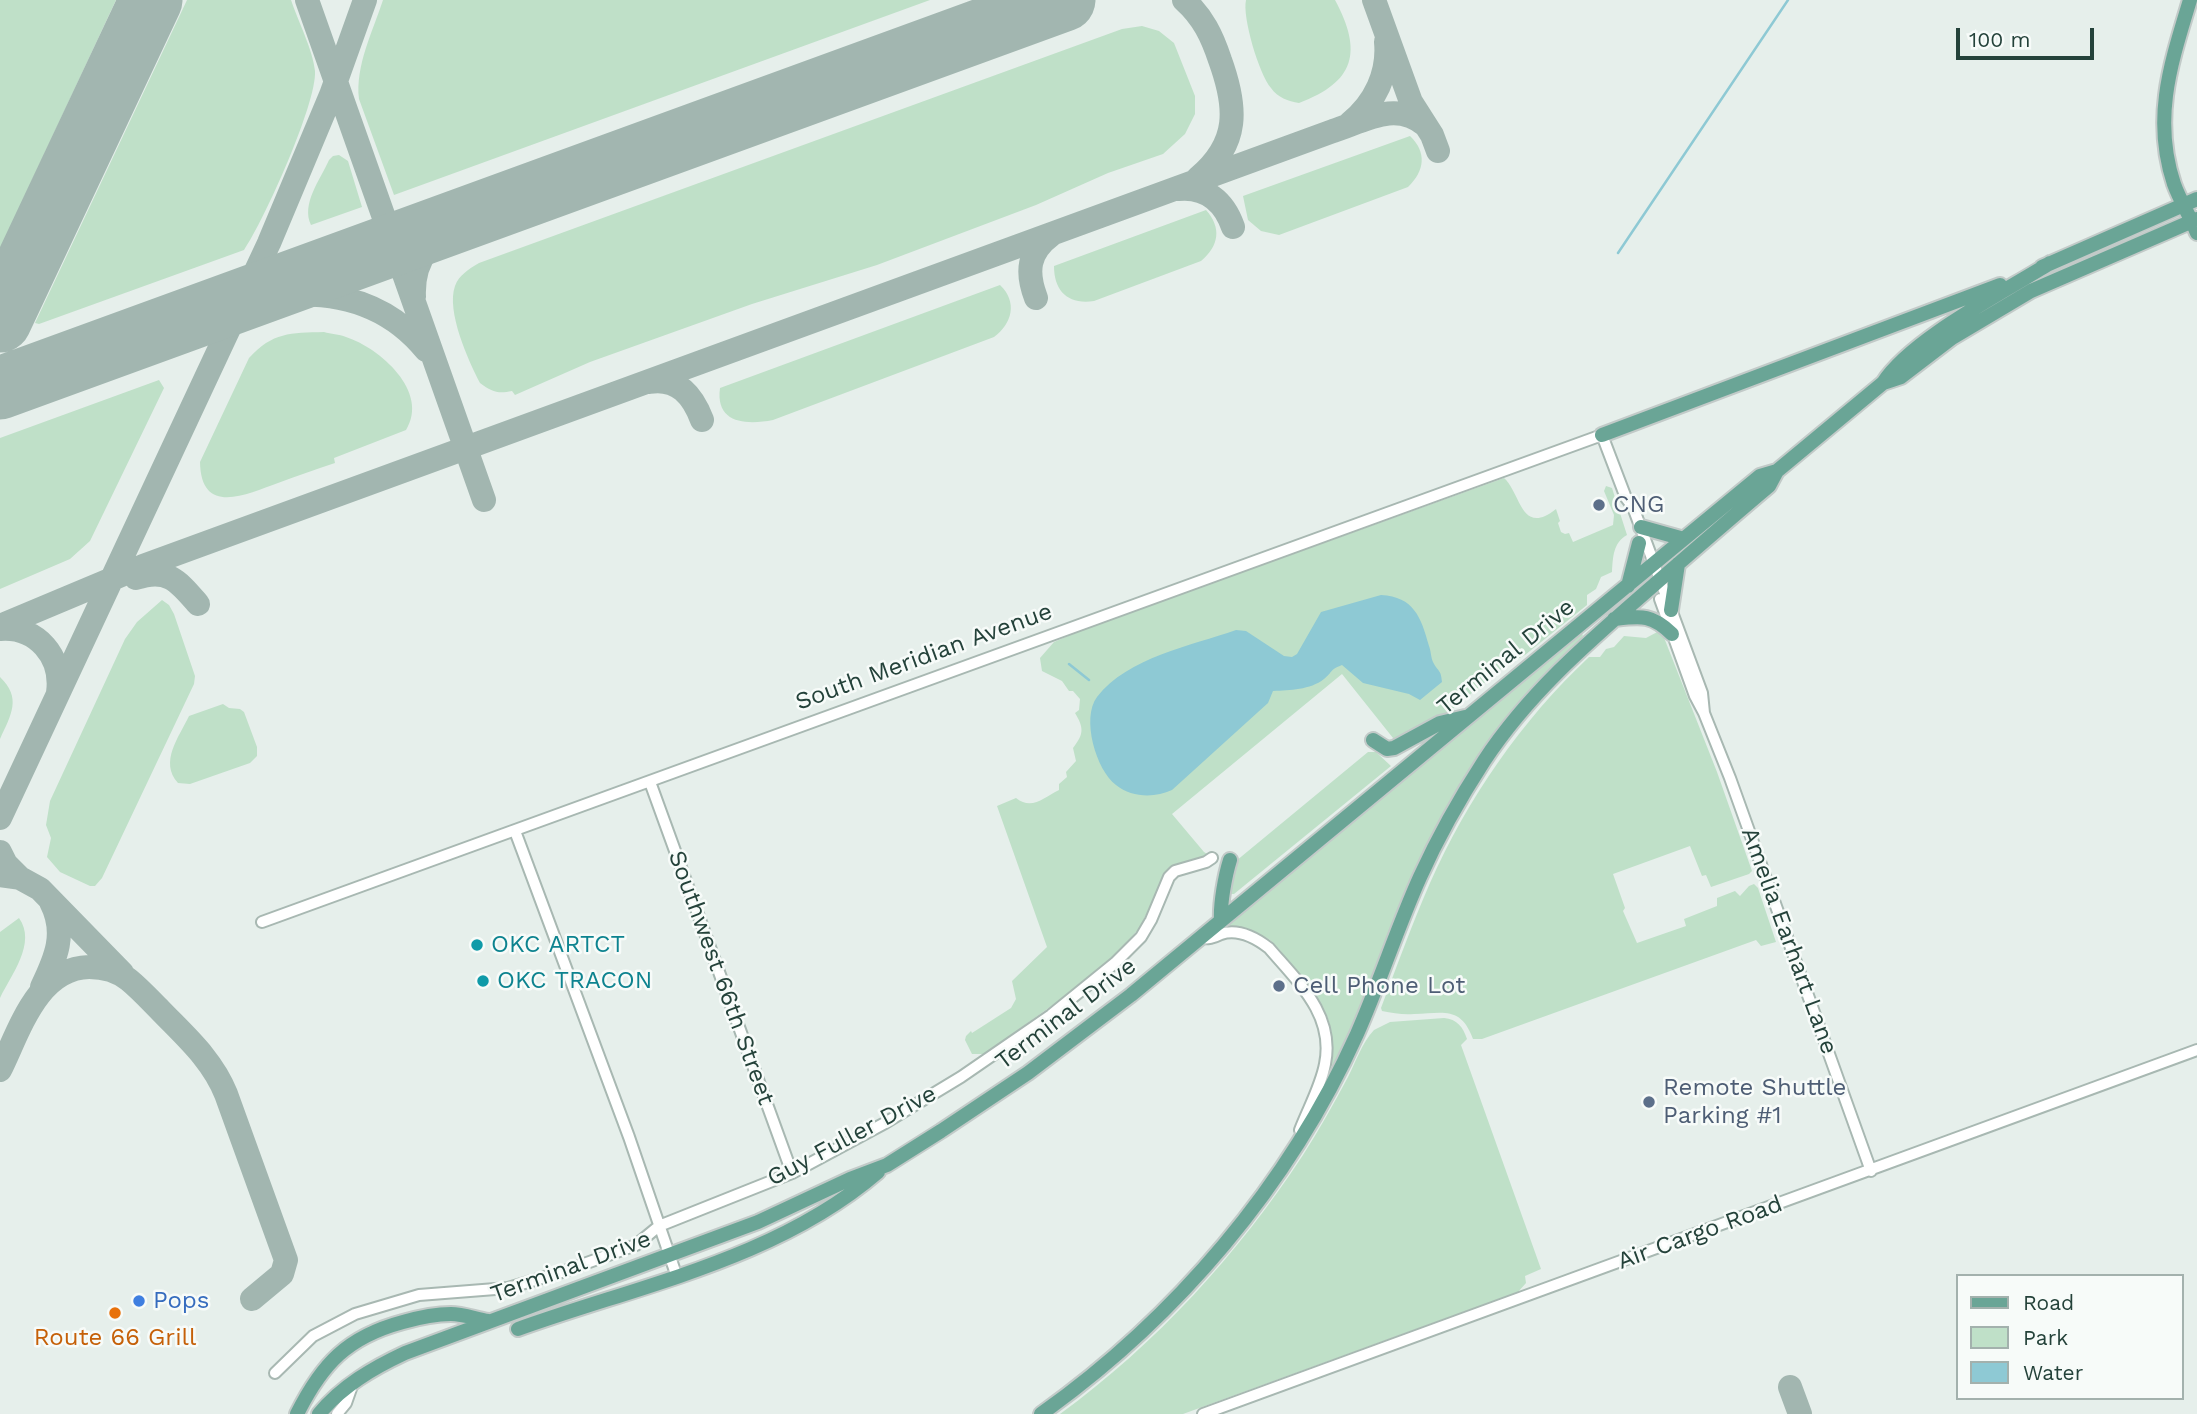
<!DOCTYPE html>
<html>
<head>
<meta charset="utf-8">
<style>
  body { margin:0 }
  #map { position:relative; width:2197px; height:1414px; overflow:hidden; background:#e6efeb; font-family:"Work Sans",sans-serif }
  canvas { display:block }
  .legend { position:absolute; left:1956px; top:1274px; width:228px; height:126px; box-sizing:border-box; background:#f7fbf9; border:2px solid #a3b1ad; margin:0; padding:9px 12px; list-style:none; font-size:21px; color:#24423a }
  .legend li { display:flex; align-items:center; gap:14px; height:35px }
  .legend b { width:35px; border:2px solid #a3b1ad }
  .scale { position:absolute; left:1956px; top:28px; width:138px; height:32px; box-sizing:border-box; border:4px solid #24423a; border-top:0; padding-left:9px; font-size:21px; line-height:24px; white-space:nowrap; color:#24423a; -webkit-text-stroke:5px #f7fbf9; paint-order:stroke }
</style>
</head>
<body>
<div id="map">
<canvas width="2197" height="1414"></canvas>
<ul class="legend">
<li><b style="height:9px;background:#6aa596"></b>Road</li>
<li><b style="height:19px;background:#bfe0c8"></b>Park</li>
<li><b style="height:19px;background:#8ec9d4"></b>Water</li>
</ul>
<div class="scale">100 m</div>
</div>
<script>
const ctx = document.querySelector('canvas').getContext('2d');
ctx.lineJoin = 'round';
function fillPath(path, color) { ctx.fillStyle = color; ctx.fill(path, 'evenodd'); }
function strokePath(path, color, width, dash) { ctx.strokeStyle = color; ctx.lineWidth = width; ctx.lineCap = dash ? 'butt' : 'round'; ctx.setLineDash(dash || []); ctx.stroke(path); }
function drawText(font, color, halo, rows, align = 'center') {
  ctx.font = font + ' "Work Sans",sans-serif'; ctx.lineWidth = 5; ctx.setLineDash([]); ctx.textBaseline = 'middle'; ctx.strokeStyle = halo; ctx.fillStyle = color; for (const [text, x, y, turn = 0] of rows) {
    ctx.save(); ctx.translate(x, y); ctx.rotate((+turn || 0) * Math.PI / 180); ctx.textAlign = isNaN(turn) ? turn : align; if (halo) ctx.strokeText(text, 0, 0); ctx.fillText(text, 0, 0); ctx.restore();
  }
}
fillPath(new Path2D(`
  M0,0H116L0,249Z
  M187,0H291C298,21 313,50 315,71C317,103 264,221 244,250L39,324L35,323Z
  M383,0H930L394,195L359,99C355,66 373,31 383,0Z
  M1246,0H1335C1363,52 1355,82 1299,103C1288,101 1278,98 1271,88C1259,74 1242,17 1246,0Z
  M1142,26L1159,31L1174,43L1195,96V114L1185,134L1163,154L1108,173L1036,205L877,265L752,304L590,362L515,395L512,391C498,394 492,392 480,383C468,360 446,311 455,286C459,275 469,269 479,263L1122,29Z
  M1410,136C1427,152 1425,171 1408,187L1279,235L1261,231L1248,220L1243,196Z
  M339,155L348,161L362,207L311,225C301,204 320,180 329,160L333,156Z
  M1206,210C1222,228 1219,246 1201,261L1094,301C1068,305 1054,291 1054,266Z
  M1000,285C1018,302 1012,324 994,337L773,420C747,425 715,424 720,388Z
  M324,332C331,334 339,334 346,337C380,348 430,392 406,430L334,458L335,463C316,469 297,476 278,483C247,494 201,517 200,462L249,358C273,332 290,333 324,332Z
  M159,380L164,388L90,541L70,559L0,589V438Z
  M1504,478C1521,493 1521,537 1556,509L1560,521L1558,523L1561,532L1565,534L1569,533L1573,542L1613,525L1614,515L1604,491L1606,486L1612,488L1627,535C1613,543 1613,557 1612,572L1601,577L1596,589L1587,595V605L1525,655L1506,665L1450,711L1397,743L1342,674L1172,814L1204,852L1209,855C1196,863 1180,862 1167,871L1140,927L1121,950L1064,997L984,1054H972L965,1040L966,1036L971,1031L972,1033L1011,1008L1016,999L1012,981L1047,947L997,806L1016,798C1032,811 1044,797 1059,790V784L1067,777L1066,772L1076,761L1073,748C1084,734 1084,728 1075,713L1079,710L1080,699L1073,691H1069L1062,681L1042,671L1040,658L1054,642L1082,630Z
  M162,600L169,605L174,614L195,676L194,684L102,878L95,886H90L60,872L47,857L51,838L46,825L50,801L125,639L137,622Z
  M1661,630L1717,772L1752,871L1749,874L1711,887L1706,875L1702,876L1690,846L1613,874L1625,908L1623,911L1637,943L1686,926L1684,919L1717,906V898L1735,891L1740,896L1749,886L1754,884L1758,888L1776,942L1761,946L1756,940L1482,1039H1473C1461,1006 1444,1013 1414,1014C1403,1015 1393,1013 1382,1011L1381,1008C1397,966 1412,924 1430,883C1468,798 1521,721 1589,657H1600L1606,649L1614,647L1624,636L1646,638Z
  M1580,632L1583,635L1578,644L1490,743L1333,1067L1330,1065C1340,1019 1317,995 1290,962C1283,955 1276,943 1267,938C1256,932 1243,929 1231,928L1228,924Z
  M0,677C22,698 11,715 0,739Z
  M223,704L229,708L240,709L244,712L257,747V756L250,763L190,784L178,783C159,762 179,737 189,716Z
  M1368,752H1376L1391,766L1234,894H1230L1236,861Z
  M19,918C37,943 11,975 0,998V932Z
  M1444,1018C1457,1019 1463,1027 1467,1039L1461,1045L1541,1269L1525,1276L1526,1283L1518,1292L1183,1414H1060C1156,1344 1238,1254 1303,1155C1319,1130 1334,1103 1348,1077C1356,1061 1362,1043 1374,1030L1390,1022Z`), '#bfe0c8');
fillPath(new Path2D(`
  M1381,595C1414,597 1421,617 1429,646C1431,651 1431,658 1433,662C1438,672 1441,669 1442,682L1420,700L1409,694L1363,683L1342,665C1329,670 1333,672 1324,679C1310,690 1290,690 1273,691L1268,703L1172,790C1155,798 1132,798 1116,785C1096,770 1081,718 1097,697C1128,657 1191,646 1236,630L1246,631L1284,656L1292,657L1297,654L1321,612Z`), '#8ec9d4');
strokePath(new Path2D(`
  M1618,253L1788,0
  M1069,664L1089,680`), '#8ec9d4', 2.5);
strokePath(new Path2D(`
  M307,0L484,500
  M1184,0C1203,17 1212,36 1220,60C1237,107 1240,143 1198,178
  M1374,0L1411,102L1432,135L1438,151
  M1350,123C1375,103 1389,73 1386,42
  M1178,189C1206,186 1224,201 1233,227
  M414,297C412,255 434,239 466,218
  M1036,298C1026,272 1028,252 1051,235
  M220,308C294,286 373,285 426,350
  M649,382C678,377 693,396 702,420
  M136,578C168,567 179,582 198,604
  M0,626L143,566L1333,131C1364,121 1396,100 1425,125
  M0,629C37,626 63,657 58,693
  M0,818L269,243L331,95L365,0
  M0,852L6,864L20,878L0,875
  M20,878L40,889L122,973
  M42,987C56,958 67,933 51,902
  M0,1070C19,1032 37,968 89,967C103,967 118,971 129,980C140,989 150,1000 160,1010C185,1036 212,1059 226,1094L286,1260L282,1274L252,1299
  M1790,1387L1800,1414`), '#a2b6b0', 24);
strokePath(new Path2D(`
  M0,321L151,0
  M0,388L1064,0`), '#a2b6b0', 63);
const minor = new Path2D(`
  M1660,599L1695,696L1704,713L1730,778L1871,1171
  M650,782L792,1173
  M515,831L629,1137L677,1277
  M262,922L1602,435L1626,498L1633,507L1702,693L1704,713
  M1199,938C1209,939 1213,938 1221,934C1239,928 1256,938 1269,948C1298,982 1335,1015 1325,1064C1321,1086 1308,1109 1300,1130
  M275,1373L313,1336L355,1314L419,1295L508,1288L562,1272L636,1245L659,1226L792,1173L885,1123L961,1077L1051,1015L1115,963L1141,937L1151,920L1169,877L1175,871L1206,862L1212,858
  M337,1414L346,1403L353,1383
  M1203,1414L2197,1050`);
const major = new Path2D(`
  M2190,0C2171,63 2152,118 2174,184C2180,201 2190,216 2197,233
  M2042,267L2197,199
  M1883,383L1901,377L1952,338L2031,291L2197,219
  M1602,435L2000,285
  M1641,527L1684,539
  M1628,586L1639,543
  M1671,610L1678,564
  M1614,619C1641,616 1652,614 1672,634
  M1373,740L1387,749L1394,748L1440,723L1465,717
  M1221,920C1220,904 1225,876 1230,860
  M518,1329C640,1285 777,1259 878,1172
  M297,1414C322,1364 347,1337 403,1322C417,1318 435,1314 451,1314C463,1314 476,1319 488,1321
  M319,1414C342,1386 373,1368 405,1353L758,1222L850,1179L887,1165L941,1131L1028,1073L1131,995L1760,476L1777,471L1883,383C1911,339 2004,292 2050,263
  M1041,1414C1176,1318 1289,1185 1357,1034C1380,982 1397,928 1420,877C1438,837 1460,798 1484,761C1530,691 1593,638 1655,584C1693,551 1731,518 1769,486L1777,471`);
strokePath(minor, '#a8b8b2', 14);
strokePath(major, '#c2cac8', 18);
strokePath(minor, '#fff', 10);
strokePath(major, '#6aa596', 14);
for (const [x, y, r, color] of [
  [1599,505,7,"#5c6f8a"],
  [477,945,7,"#0f9aa8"],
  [483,981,7,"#0f9aa8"],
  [1279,986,7,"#5c6f8a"],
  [1649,1102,7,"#5c6f8a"],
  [139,1301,7,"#3f7fe0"],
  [115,1313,7,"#e8710a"]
]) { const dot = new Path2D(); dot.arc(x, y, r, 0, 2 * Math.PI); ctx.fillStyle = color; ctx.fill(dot); strokePath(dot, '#f7fbf9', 2.5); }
drawText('24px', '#4e5e75', '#f7fbf9', [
  ["CNG",1613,505],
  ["Cell Phone Lot",1293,986],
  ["Remote Shuttle",1663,1088],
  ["Parking #1",1663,1116]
], 'left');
drawText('24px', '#24423a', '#f7fbf9', [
  ["South Meridian Avenue",924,657,-20],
  ["Terminal Drive",1506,657,-39],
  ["Amelia Earhart Lane",1789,941,70],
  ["Southwest 66th Street",721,978,70],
  ["Terminal Drive",1066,1014,-37],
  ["Guy Fuller Drive",852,1136,-28],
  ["Air Cargo Road",1700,1233,-20],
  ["Terminal Drive",571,1267,-20]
]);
drawText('24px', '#0d838f', '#f7fbf9', [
  ["OKC ARTCT",491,945],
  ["OKC TRACON",497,981]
], 'left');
drawText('24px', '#366cbe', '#f7fbf9', [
  ["Pops",153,1301]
], 'left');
drawText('24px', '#c56008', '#f7fbf9', [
  ["Route 66 Grill",115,1338]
]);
</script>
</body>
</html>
